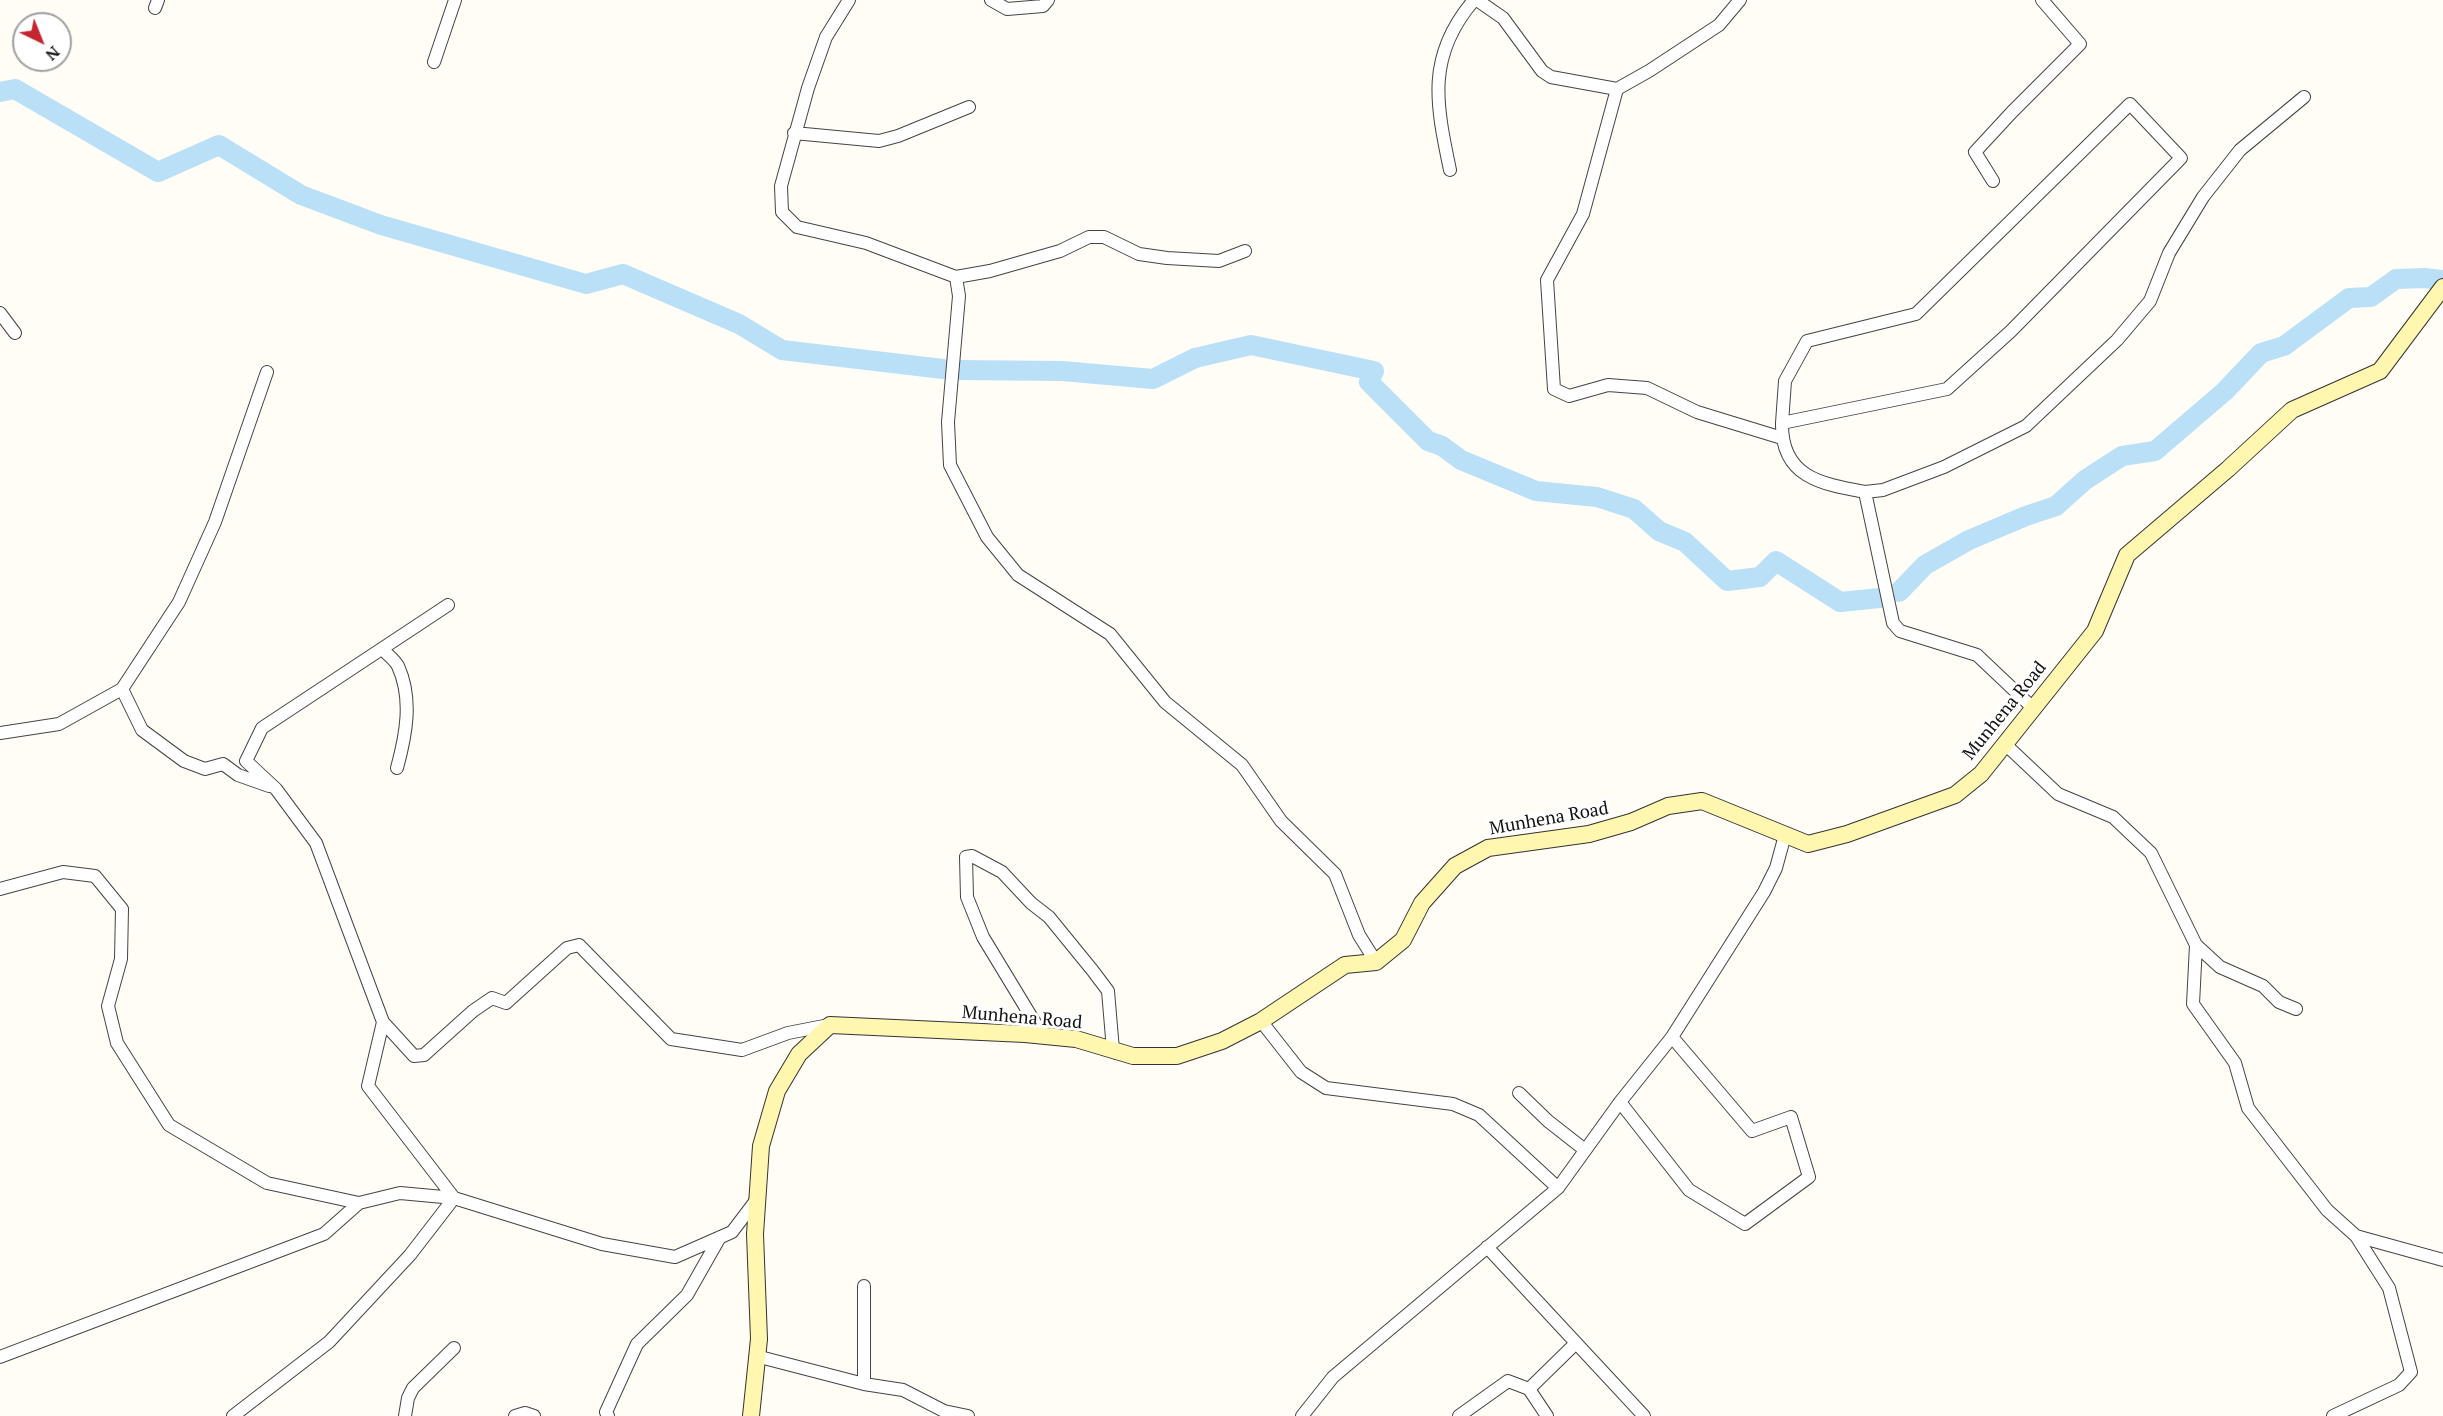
<!DOCTYPE html>
<html>
<head>
<meta charset="utf-8">
<style>
  body { margin:0 }
  #map { position:relative; width:2443px; height:1416px; overflow:hidden; background:#fffdf5; font-family:"PT Serif",serif }
  canvas { display:block }
  .north { position:absolute; left:12px; top:12px; width:60px; height:60px; box-sizing:border-box; background:#fff; border:2px solid #a0a0a0; border-radius:50%; rotate:137deg; font-size:16px; font-weight:700; line-height:24px; text-align:center; color:#111 }
  .north::after { content:''; display:block; margin:auto; width:21px; height:27px; background:#c4262e; clip-path:polygon(50% 0,100% 100%,50% 72%,0 100%) }
</style>
</head>
<body>
<div id="map">
<canvas width="2443" height="1416"></canvas>
<div class="north">N</div>
</div>
<script>
const ctx = document.querySelector('canvas').getContext('2d');
ctx.lineJoin = 'round';
function strokePath(path, color, width, dash) { ctx.strokeStyle = color; ctx.lineWidth = width; ctx.lineCap = dash ? 'butt' : 'round'; ctx.setLineDash(dash || []); ctx.stroke(path); }
function drawText(font, color, halo, rows, align = 'center') {
  ctx.font = font + ' "PT Serif",serif'; ctx.lineWidth = 6; ctx.setLineDash([]); ctx.textBaseline = 'middle'; ctx.strokeStyle = halo; ctx.fillStyle = color; for (const [text, x, y, turn = 0] of rows) {
    ctx.save(); ctx.translate(x, y); ctx.rotate((+turn || 0) * Math.PI / 180); ctx.textAlign = isNaN(turn) ? turn : align; if (halo) ctx.strokeText(text, 0, 0); ctx.fillText(text, 0, 0); ctx.restore();
  }
}
strokePath(new Path2D(`
  M0,92L15,89L158,172L219,145L301,195L381,225L586,284L623,274L739,324L782,350L943,369
  M957,370L1062,371L1153,379L1195,358L1251,345L1374,371L1369,382L1428,441L1442,446L1461,460L1536,491L1597,497L1634,509L1659,531L1685,542L1727,581L1760,577L1776,561L1840,602L1880,598
  M1899,592L1925,565L1969,540L2026,516L2056,506L2085,480L2122,456L2155,451L2225,391L2261,353L2284,346L2349,298L2371,297L2396,279L2424,278L2443,280`), '#b9e0f7', 20);
const street = new Path2D(`
  M849,0L826,37L808,88L781,186L782,212L797,227L866,243L956,277L959,296L948,422L950,465L987,537L1018,575L1110,634L1165,702L1242,765L1281,821L1335,874L1359,935L1376,962
  M991,0L1007,9L1043,6L1048,0
  M1477,0L1503,18L1542,71L1551,77L1617,89
  M1740,0L1719,25L1649,71L1617,89L1583,214L1547,280L1554,389L1569,396L1608,385L1647,388L1697,412L1782,438
  M155,8L158,0
  M434,62L455,0
  M794,133L879,141L898,136L969,107
  M1450,170C1436,103 1426,56 1474,0
  M1993,181L1975,152L2012,112L2080,44L2042,0
  M956,277L990,271L1060,251L1089,237H1104L1139,254L1167,258L1219,261L1245,251
  M0,313L15,333
  M1782,423L1785,381L1807,341L1916,314L2130,104L2181,158L2011,331L1947,389L1782,423C1781,477 1821,484 1865,492L1893,623L1900,631L1977,655L2033,708
  M1865,492L1883,490L1944,467L2026,426L2117,340L2150,301L2169,253L2203,197L2240,150L2304,97
  M382,649C387,654 395,660 398,666C413,699 406,735 397,768
  M122,689L142,730L184,761L205,769L223,764L238,775L269,786
  M0,733L59,724L122,689L179,602L215,522L267,372
  M2005,744L2058,794L2113,817L2151,853L2196,945L2193,1004L2235,1063L2248,1108L2327,1210L2356,1236L2389,1288L2411,1372L2399,1385L2333,1416
  M0,889L63,872L95,876L122,909L121,959L108,1006L117,1043L169,1125L267,1183L359,1203L400,1193L454,1198L602,1244L675,1257L732,1232L757,1199
  M2196,945L2220,967L2263,986L2279,1002L2296,1009
  M1261,1021L1301,1072L1326,1088L1453,1104L1479,1115L1558,1188
  M383,1022L414,1056L424,1055L473,1011L492,998L506,1003L567,948L579,945L671,1039L742,1050L788,1033L829,1025
  M1043,1036L983,937L967,897L966,857L972,856L1002,872L1031,903L1049,917L1093,971L1108,991L1113,1050
  M1519,1093L1548,1121L1585,1150
  M1620,1102L1689,1190L1745,1224L1809,1177L1791,1117L1752,1131L1672,1037
  M2356,1236L2443,1260
  M1487,1247L1644,1416
  M864,1286V1384
  M756,1356L864,1384L903,1390L944,1411L968,1416
  M0,1357L324,1234L359,1203
  M233,1416L329,1342L410,1255L454,1198L368,1086L383,1022L316,843L276,789L246,761L262,728L448,605
  M405,1416L408,1398L413,1388L454,1348
  M515,1416L525,1413L534,1416
  M608,1416L606,1412L637,1344L687,1295L720,1237
  M1302,1416L1333,1377L1558,1188L1620,1102L1672,1037L1764,892L1776,868L1785,835
  M1459,1416L1508,1381L1529,1389
  M1547,1416L1529,1389L1576,1343`);
const secondary = new Path2D(`
  M751,1416L759,1339L755,1234L761,1146L777,1091L799,1054L830,1025L1025,1034L1076,1039L1133,1056H1177L1222,1041L1261,1021L1345,965L1376,962L1403,940L1422,903L1455,866L1488,848L1589,834L1631,822L1668,806L1702,801L1808,844L1847,834L1955,795L1981,774L2095,631L2127,555L2228,469L2292,410L2380,371L2443,287`);
strokePath(street, '#444', 14);
strokePath(secondary, '#333', 18);
strokePath(street, '#fff', 12);
strokePath(secondary, '#fff6b0', 16);
drawText('18px', '#111', '#fff', [
  ["Munhena Road",2005,711,-51],
  ["Munhena Road",1549,819,-10],
  ["Munhena Road",1022,1018,5]
]);
</script>
</body>
</html>
